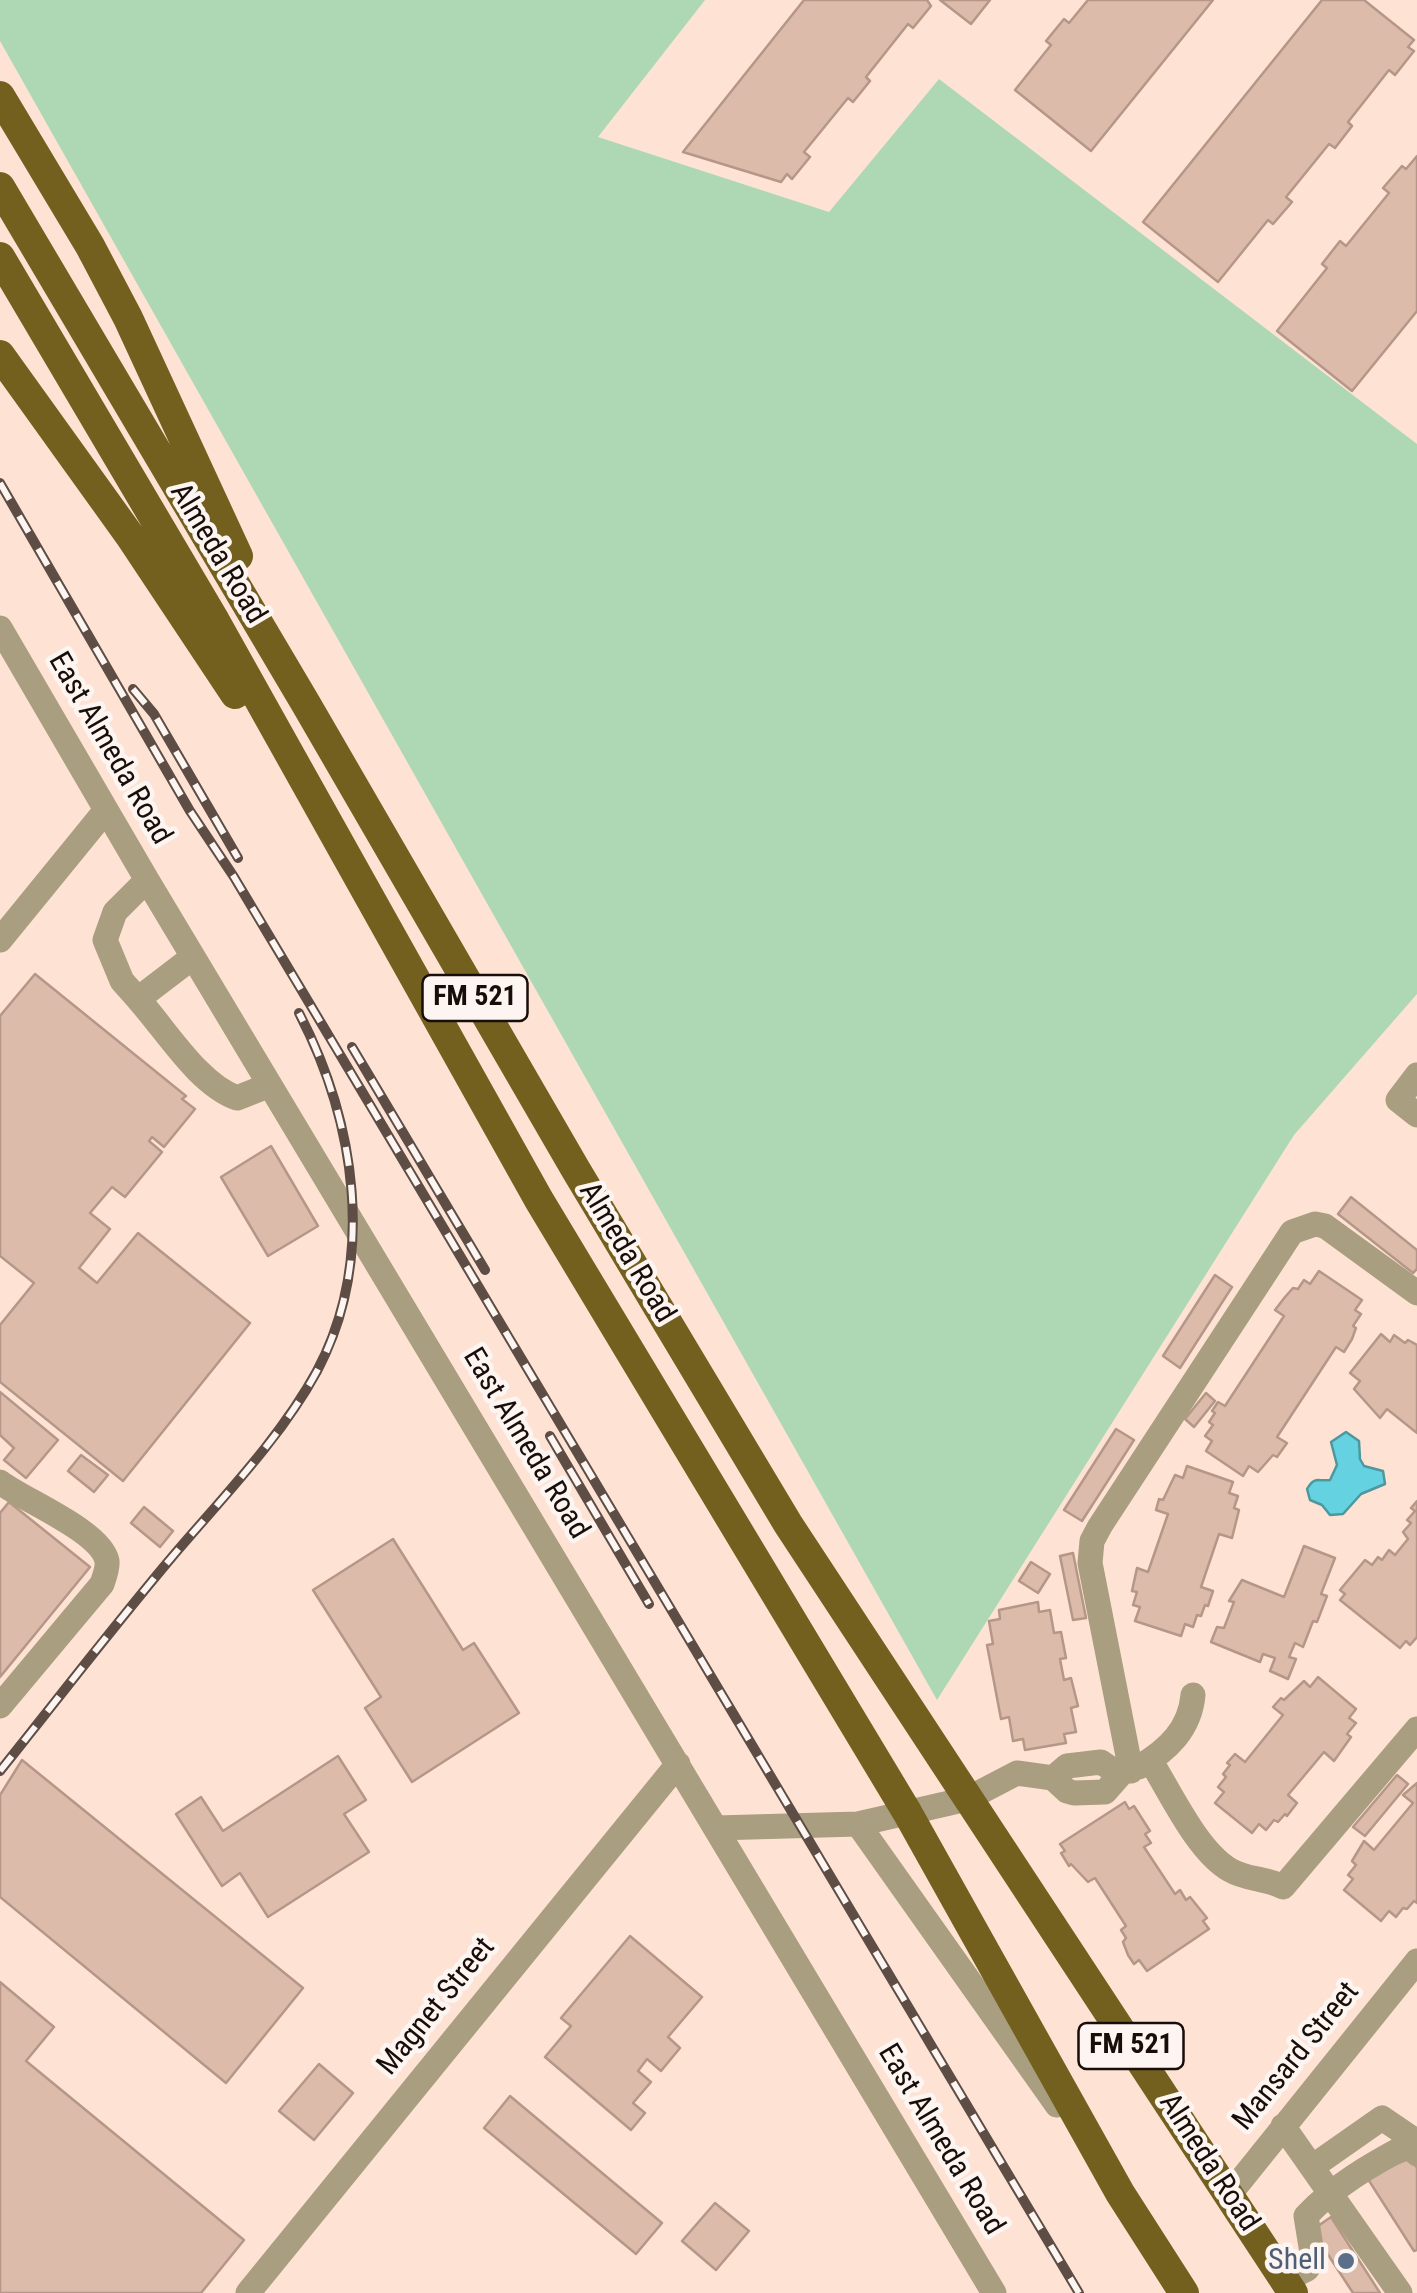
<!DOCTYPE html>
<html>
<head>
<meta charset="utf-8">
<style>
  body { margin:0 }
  canvas { display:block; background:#fee3d5 }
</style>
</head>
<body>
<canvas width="1417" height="2293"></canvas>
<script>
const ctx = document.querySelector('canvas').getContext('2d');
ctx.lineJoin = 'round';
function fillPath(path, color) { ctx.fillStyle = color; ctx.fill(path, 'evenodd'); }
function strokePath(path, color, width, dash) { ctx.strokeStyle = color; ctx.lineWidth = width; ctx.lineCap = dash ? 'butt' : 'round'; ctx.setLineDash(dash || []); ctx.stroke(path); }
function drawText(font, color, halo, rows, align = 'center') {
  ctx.font = font + ' "Roboto Condensed",sans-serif'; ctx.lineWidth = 9; ctx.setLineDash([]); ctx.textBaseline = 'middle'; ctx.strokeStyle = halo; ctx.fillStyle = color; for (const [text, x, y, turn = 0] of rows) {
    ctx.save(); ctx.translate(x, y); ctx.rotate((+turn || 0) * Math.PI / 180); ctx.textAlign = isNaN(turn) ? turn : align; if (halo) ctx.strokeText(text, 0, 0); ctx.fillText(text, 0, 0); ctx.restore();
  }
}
fillPath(new Path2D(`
  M0,0H705L598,137L829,212L939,79L1417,444V994L1294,1135L937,1700L0,41Z`), '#aed8b4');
const water = new Path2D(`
  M1346,1432L1359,1441L1360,1459L1364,1466L1383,1471L1385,1484L1361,1494L1343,1514L1330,1515L1322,1505L1310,1500L1307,1489C1315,1475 1319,1482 1330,1480L1337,1465L1331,1442Z`);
fillPath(water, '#64d2e0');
strokePath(water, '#4d979f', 2.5);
const building = new Path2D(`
  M804,0H927L931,6L913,28L908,24L866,77L870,81L853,102L848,98L804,152L810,157L792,179L787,174L781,182L683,152Z
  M940,0H990L971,24Z
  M1088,0H1213L1091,151L1015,90L1051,45L1046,41L1064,19L1069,23Z
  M1322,0H1364L1414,40L1408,47L1414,51L1395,75L1389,70L1348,122L1352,126L1335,148L1329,144L1286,197L1292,202L1273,224L1268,220L1218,282L1143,222Z
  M1417,156V311L1352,391L1277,331L1327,268L1322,264L1340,241L1346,246L1389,193L1383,188L1402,166L1406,169Z
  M35,974L186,1096L182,1099L195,1109L164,1147L152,1137L149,1141L162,1152L125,1197L112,1187L90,1213L110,1229L79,1268L97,1283L138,1233L250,1323L123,1481L0,1382V1325L34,1283L0,1256V1016Z
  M271,1146L318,1226L268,1256L221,1177Z
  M1351,1197L1417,1250V1269L1413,1273L1338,1214Z
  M1319,1271L1362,1300L1355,1310L1361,1314L1353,1326L1356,1328L1352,1339L1344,1352L1336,1347L1277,1437L1287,1443L1277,1457L1273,1455L1258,1472L1249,1466L1243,1476L1206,1451L1212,1441L1205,1436L1213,1425L1209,1422L1215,1413L1212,1411L1218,1402L1225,1406L1284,1316L1275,1310L1285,1297L1293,1288L1298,1289L1304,1280L1310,1284Z
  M1215,1275L1232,1287L1180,1368L1163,1356Z
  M1381,1334L1390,1342L1394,1335L1405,1343L1408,1340L1417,1345V1433L1387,1409L1380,1418L1354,1389L1360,1381L1350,1373Z
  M0,1392L58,1440L26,1478L4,1460L14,1448L0,1435Z
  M1206,1393L1215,1401L1194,1427L1185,1419Z
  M1116,1429L1134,1440L1082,1521L1064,1510Z
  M81,1455L108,1475L94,1492L68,1471Z
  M1187,1466L1233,1482L1229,1493L1238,1496L1234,1508L1239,1510L1232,1538L1219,1534L1201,1587L1213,1591L1208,1606L1205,1605L1201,1616L1197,1615L1193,1627L1185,1624L1181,1636L1135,1621L1140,1607L1133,1605L1137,1592L1132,1591L1137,1568L1148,1572L1168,1514L1156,1510L1159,1499L1163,1500L1175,1475L1183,1478Z
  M1417,1501V1637L1410,1645L1406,1641L1400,1648L1340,1600L1345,1594L1340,1590L1365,1560L1372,1565L1378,1557L1382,1560L1389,1550L1395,1555L1408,1539L1403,1532L1411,1523L1407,1520L1415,1511L1411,1508Z
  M9,1502L90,1567L0,1677V1513Z
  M144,1507L173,1531L160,1547L131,1523Z
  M393,1539L463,1650L474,1643L519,1713L412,1782L365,1708L381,1697L313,1590Z
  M1304,1546L1335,1558L1321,1594L1327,1596L1317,1622L1313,1621L1303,1647L1295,1643L1289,1657L1296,1659L1288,1679L1270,1671L1275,1658L1263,1654L1260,1662L1211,1642L1217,1627L1224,1628L1234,1602L1229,1601L1242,1580L1284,1597Z
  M1073,1553L1086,1618L1073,1620L1060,1556Z
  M1031,1562L1050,1574L1038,1593L1019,1581Z
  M1038,1602L1039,1612L1050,1610L1054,1633L1061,1632L1066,1658L1060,1659L1064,1680L1071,1678L1078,1706L1071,1708L1076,1732L1064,1734L1066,1743L1025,1750L1023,1739L1013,1741L1009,1717L1001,1719L987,1645L993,1644L989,1621L1000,1619L999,1610Z
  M1318,1677L1356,1709L1349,1718L1356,1723L1347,1734L1351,1737L1334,1761L1324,1752L1288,1795L1297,1803L1287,1816L1285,1814L1278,1822L1274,1820L1266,1830L1259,1824L1252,1833L1215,1803L1224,1792L1218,1787L1226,1777L1223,1774L1230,1765L1227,1763L1235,1754L1245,1762L1283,1715L1273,1707L1281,1698L1284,1700L1304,1681L1310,1687Z
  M338,1756L366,1800L344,1814L369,1852L268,1917L240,1873L222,1886L176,1814L201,1797L223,1831Z
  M22,1760L303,1988L226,2083L0,1897V1795Z
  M1397,1775L1408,1784L1365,1836L1353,1827Z
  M1417,1783V1903L1414,1901L1407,1909L1403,1908L1396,1917L1389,1911L1381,1921L1344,1890L1353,1879L1348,1875L1356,1865L1352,1861L1364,1841L1374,1850L1413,1803L1403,1795Z
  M1125,1802L1129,1809L1134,1806L1150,1831L1145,1834L1151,1843L1144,1847L1175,1894L1180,1890L1186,1900L1190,1897L1207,1918L1203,1921L1209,1929L1147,1971L1139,1960L1134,1964L1128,1955L1123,1942L1126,1938L1121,1930L1126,1926L1095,1878L1088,1882L1071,1864L1069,1866L1061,1853L1065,1851L1060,1844Z
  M630,1936L702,1997L668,2037L680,2048L661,2071L647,2059L638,2071L651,2082L633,2103L645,2113L631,2130L545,2057L571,2026L561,2018Z
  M0,1982L54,2027L26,2061L244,2240L201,2293H0Z
  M319,2064L353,2093L314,2140L279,2111Z
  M510,2096L662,2223L636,2254L484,2128Z
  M1411,2158L1417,2168V2250L1414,2251L1366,2176Z
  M715,2203L749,2231L716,2270L682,2241Z
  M1331,2217L1380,2293H1353L1312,2230Z`);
fillPath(building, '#dcbbab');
strokePath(building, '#b69787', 2.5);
strokePath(new Path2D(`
  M0,628L147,880L994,2293
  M0,940L106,810
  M193,957L138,999C166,1030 198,1084 237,1098L270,1085
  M138,999L122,981L105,940L115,912L147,880
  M1417,1075L1398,1100L1417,1115
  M0,1482C23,1500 101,1531 107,1561C108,1568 104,1578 102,1584L0,1706
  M1150,1760C1171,1793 1197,1851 1230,1870C1247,1880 1266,1878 1283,1887L1417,1729
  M1139,1767C1168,1750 1190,1729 1193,1695
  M1131,1771L1090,1563L1092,1541L1100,1526L1292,1232L1315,1224L1325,1226L1417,1293
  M858,1824L1057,2105
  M716,1828L858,1824L967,1799L1017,1773L1053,1778L1067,1791L1074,1793L1105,1792L1120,1775L1101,1762L1067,1766L1053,1778
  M1283,2126L1400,2293
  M1312,2167L1382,2118L1417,2142
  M1229,2195L1417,1961
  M1285,2280L1307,2269L1313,2259L1306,2216C1334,2186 1372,2164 1408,2145L1417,2154
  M248,2293L678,1764`), '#a99e7f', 25);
strokePath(new Path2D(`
  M0,96L90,246L128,318L238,556
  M0,187L306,704L576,1170L788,1524L1293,2293
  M0,257L215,621L539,1200L907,1812L1120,2193L1184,2293
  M0,355L130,536L235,694`), '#73601e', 30);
const rail = new Path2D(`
  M0,483L190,811L234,877L1079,2293
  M133,689L154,714L238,858
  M352,1047L485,1270
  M550,1436L649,1604
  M0,1771C57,1700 113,1627 172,1557C222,1498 280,1439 317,1371C377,1258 355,1121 299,1013`);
strokePath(rail, '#5d4d45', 10);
strokePath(rail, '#fcf5f1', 6, [19]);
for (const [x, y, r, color] of [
  [1346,2261,10,"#5c6f8a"]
]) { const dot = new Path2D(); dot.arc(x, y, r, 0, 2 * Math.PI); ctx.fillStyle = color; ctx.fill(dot); strokePath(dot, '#fcf5f1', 4); }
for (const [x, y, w] of [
  [475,998,105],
  [1131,2046,105]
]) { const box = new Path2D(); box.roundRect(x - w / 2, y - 23, w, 46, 8); ctx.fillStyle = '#fcf5f1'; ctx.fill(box); strokePath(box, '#180d08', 2.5); }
drawText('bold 28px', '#180d08', null, [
  ["FM 521",475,998],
  ["FM 521",1131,2046]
]);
drawText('30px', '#180d08', '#fcf5f1', [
  ["Almeda Road",217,554,59],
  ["East Almeda Road",109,749,60],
  ["Almeda Road",626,1253,59],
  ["East Almeda Road",525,1444,59],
  ["Magnet Street",437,2007,-51],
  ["Mansard Street",1297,2057,-51],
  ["East Almeda Road",940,2140,59],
  ["Almeda Road",1208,2163,57]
]);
drawText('30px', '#4e5e75', '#fcf5f1', [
  ["Shell",1326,2261]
], 'right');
</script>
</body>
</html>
